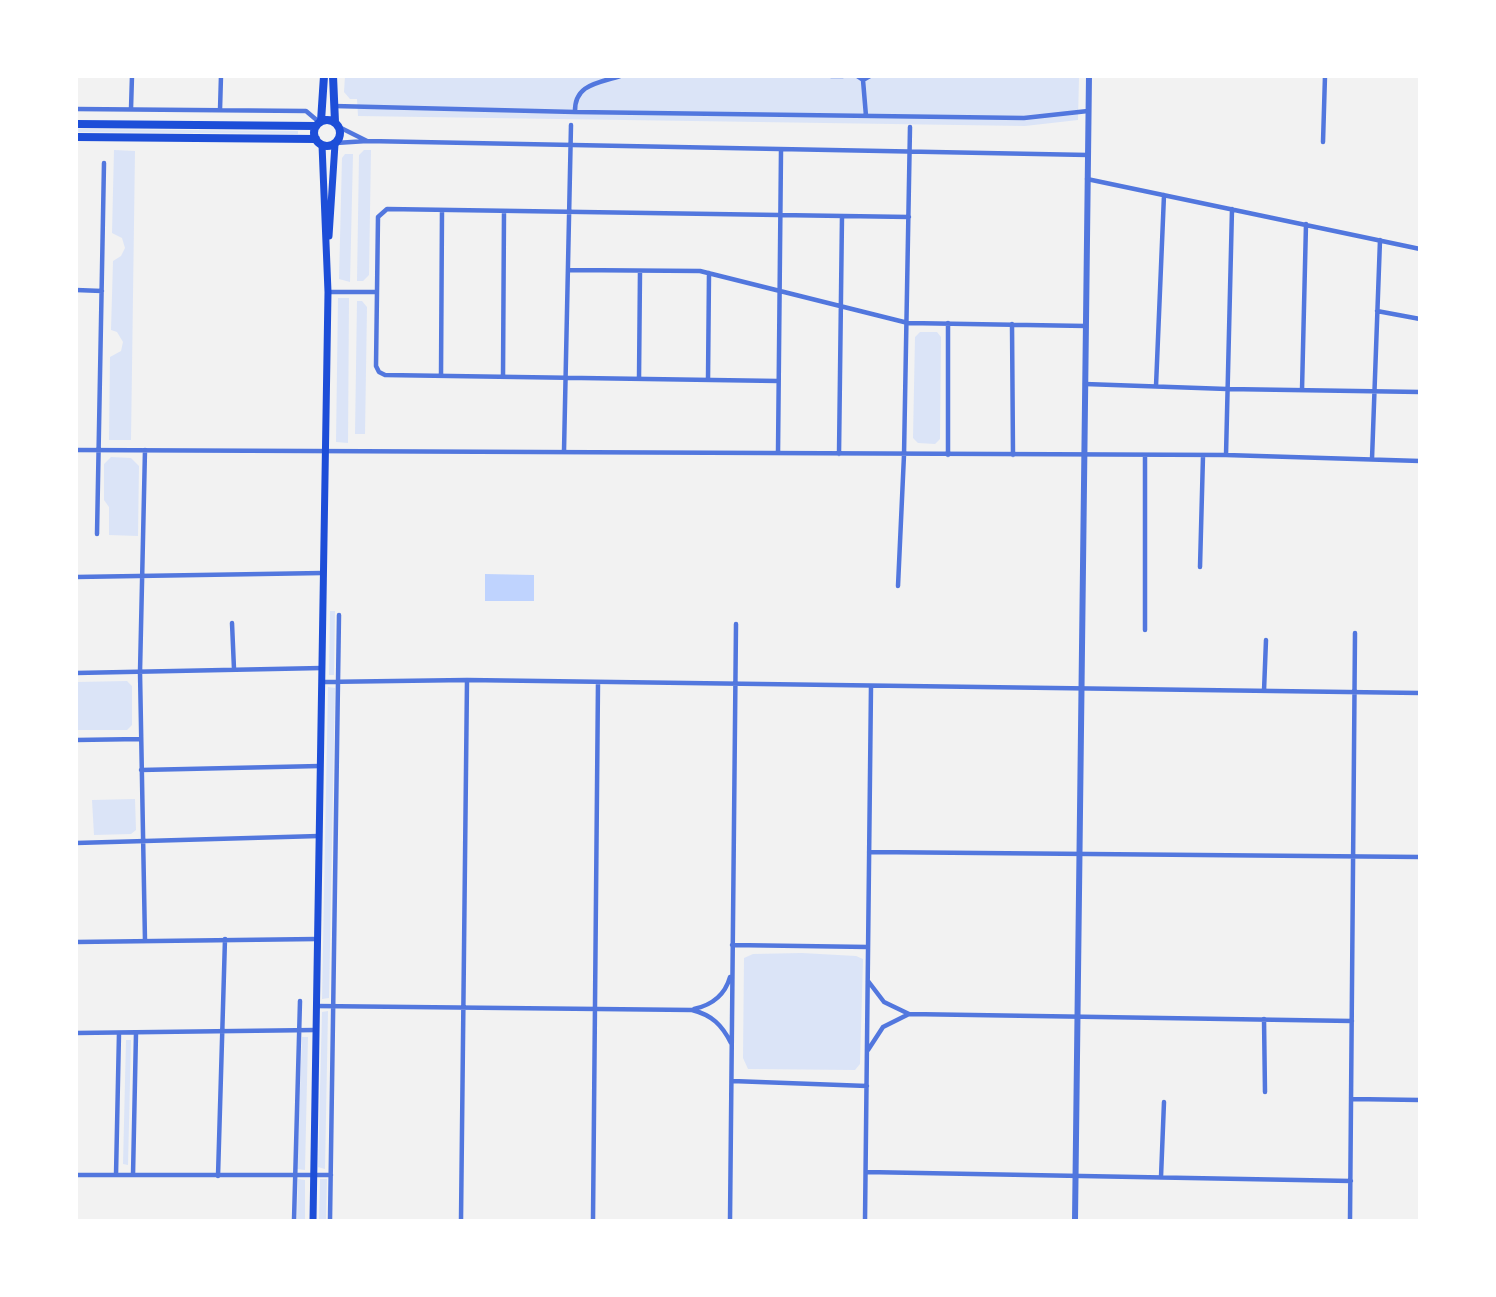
<!DOCTYPE html>
<html>
<head>
<meta charset="utf-8">
<style>
  body { margin:0 }
  #map { position:relative; width:1496px; height:1297px; overflow:hidden; background:#f2f2f2; font-family:Overpass,sans-serif }
  canvas { display:block }
  .frame { position:absolute; inset:0; border:78px solid #fff; pointer-events:none }
</style>
</head>
<body>
<div id="map">
<canvas width="1496" height="1297"></canvas>
<div class="frame"></div>
</div>
<script>
const ctx = document.querySelector('canvas').getContext('2d');
ctx.lineJoin = 'round';
function fillPath(path, color) { ctx.fillStyle = color; ctx.fill(path, 'evenodd'); }
function strokePath(path, color, width, dash) { ctx.strokeStyle = color; ctx.lineWidth = width; ctx.lineCap = dash ? 'butt' : 'round'; ctx.setLineDash(dash || []); ctx.stroke(path); }
fillPath(new Path2D(`
  M345,76L1079,77L1078,120L1025,126L358,116L357,99H350L344,92Z
  M77,129L298,131V134L77,132Z
  M114,150L135,151L131,440H109L110,357L121,351L123,342L117,332L111,330L113,261L121,256L125,248L122,238L112,233Z
  M364,150H371L369,275L363,281H357L359,155Z
  M345,154H353L350,282L339,279L342,158Z
  M338,298H349L348,443L336,442Z
  M357,301H362L367,307L365,434H355Z
  M920,332H937L941,337L940,439L935,444L918,443L913,438L915,337Z
  M111,457L131,458L139,466L138,536L109,535V507L104,500V464Z
  M330,611H335L334,675H329Z
  M127,681L132,686V725L127,730H77V682Z
  M328,687L335,688L329,998L322,999Z
  M135,799L136,830L131,834L94,835L92,800Z
  M802,953L856,956L863,959L860,1064L855,1070L748,1069L743,1058L744,958L753,954Z
  M328,1011L325,1169L318,1167L322,1012Z
  M302,1037H308L305,1170L297,1169Z
  M126,1040H131L128,1165L123,1164Z
  M298,1179L305,1180V1220H297Z
  M320,1179H327L326,1220H319Z`), '#dbe4f7');
fillPath(new Path2D(`
  M485,574L534,575V601H485Z`), '#bfd3fe');
strokePath(new Path2D(`
  M831,76H843
  M857,76L863,80L870,76
  M863,80L866,116
  M334,106L575,112L1024,118L1088,111
  M76,109L306,111L319,122
  M131,109L132,76
  M220,110L221,76
  M575,112C574,84 599,83 620,76
  M339,127L367,141
  M1323,142L1325,76
  M336,143L367,141L1088,155
  M1087,179L1420,249
  M569,270L700,271L908,323L1086,326
  M76,290L102,291
  M328,292H377
  M1377,311L1420,319
  M948,323V455
  M1012,324L1013,455
  M441,376L442,210
  M503,377L504,211
  M639,379L640,271
  M708,380L709,273
  M778,381L385,375L379,372L376,366L378,217L387,209L909,217
  M1085,384L1227,389L1420,392
  M1156,386L1164,195
  M1302,390L1306,224
  M76,450L1226,455L1420,461
  M564,451L571,125
  M778,453L781,151
  M839,454L842,216
  M1226,455L1232,209
  M1372,459L1380,240
  M97,534L104,163
  M1200,567L1203,456
  M76,577L323,573
  M898,586L904,455L910,127
  M232,623L234,669
  M1145,630V456
  M76,673L322,668
  M322,682L467,680L1420,693
  M1264,691L1266,640
  M76,740L141,739
  M141,770L320,766
  M76,843L319,836
  M869,852L1420,857
  M145,941L140,672L145,450
  M76,942L317,939
  M732,945L868,947
  M868,981L884,1002L909,1014
  M316,1006L692,1010C712,1015 722,1025 731,1043
  M694,1009C712,1005 725,995 730,977
  M1264,1019L1265,1092
  M76,1033L316,1030
  M868,1050L883,1027L909,1014L1352,1021
  M732,1081L867,1086
  M1351,1099L1420,1100
  M866,1172L1351,1181
  M76,1175H331
  M116,1175L119,1033
  M133,1175L136,1033
  M218,1176L225,939
  M1161,1177L1164,1102
  M294,1220L300,1001
  M330,1220L339,615
  M461,1220L467,680
  M593,1220L598,682
  M730,1220L736,624
  M865,1220L871,686
  M1350,1220L1355,633`), '#5277de', 4.5);
strokePath(new Path2D(`
  M1075,1220L1089,76`), '#5277de', 6);
strokePath(new Path2D(`
  M329,236L335,144
  M313,1220L328,292L322,145`), '#1d4ed8', 7);
strokePath(new Path2D(`
  M333,76L335,122
  M314 133a13 13 0 1 1 26 0a13 13 0 1 1-26 0Z
  M321,121L324,76
  M76,124L316,126
  M76,137L316,139`), '#1d4ed8', 8);
</script>
</body>
</html>
